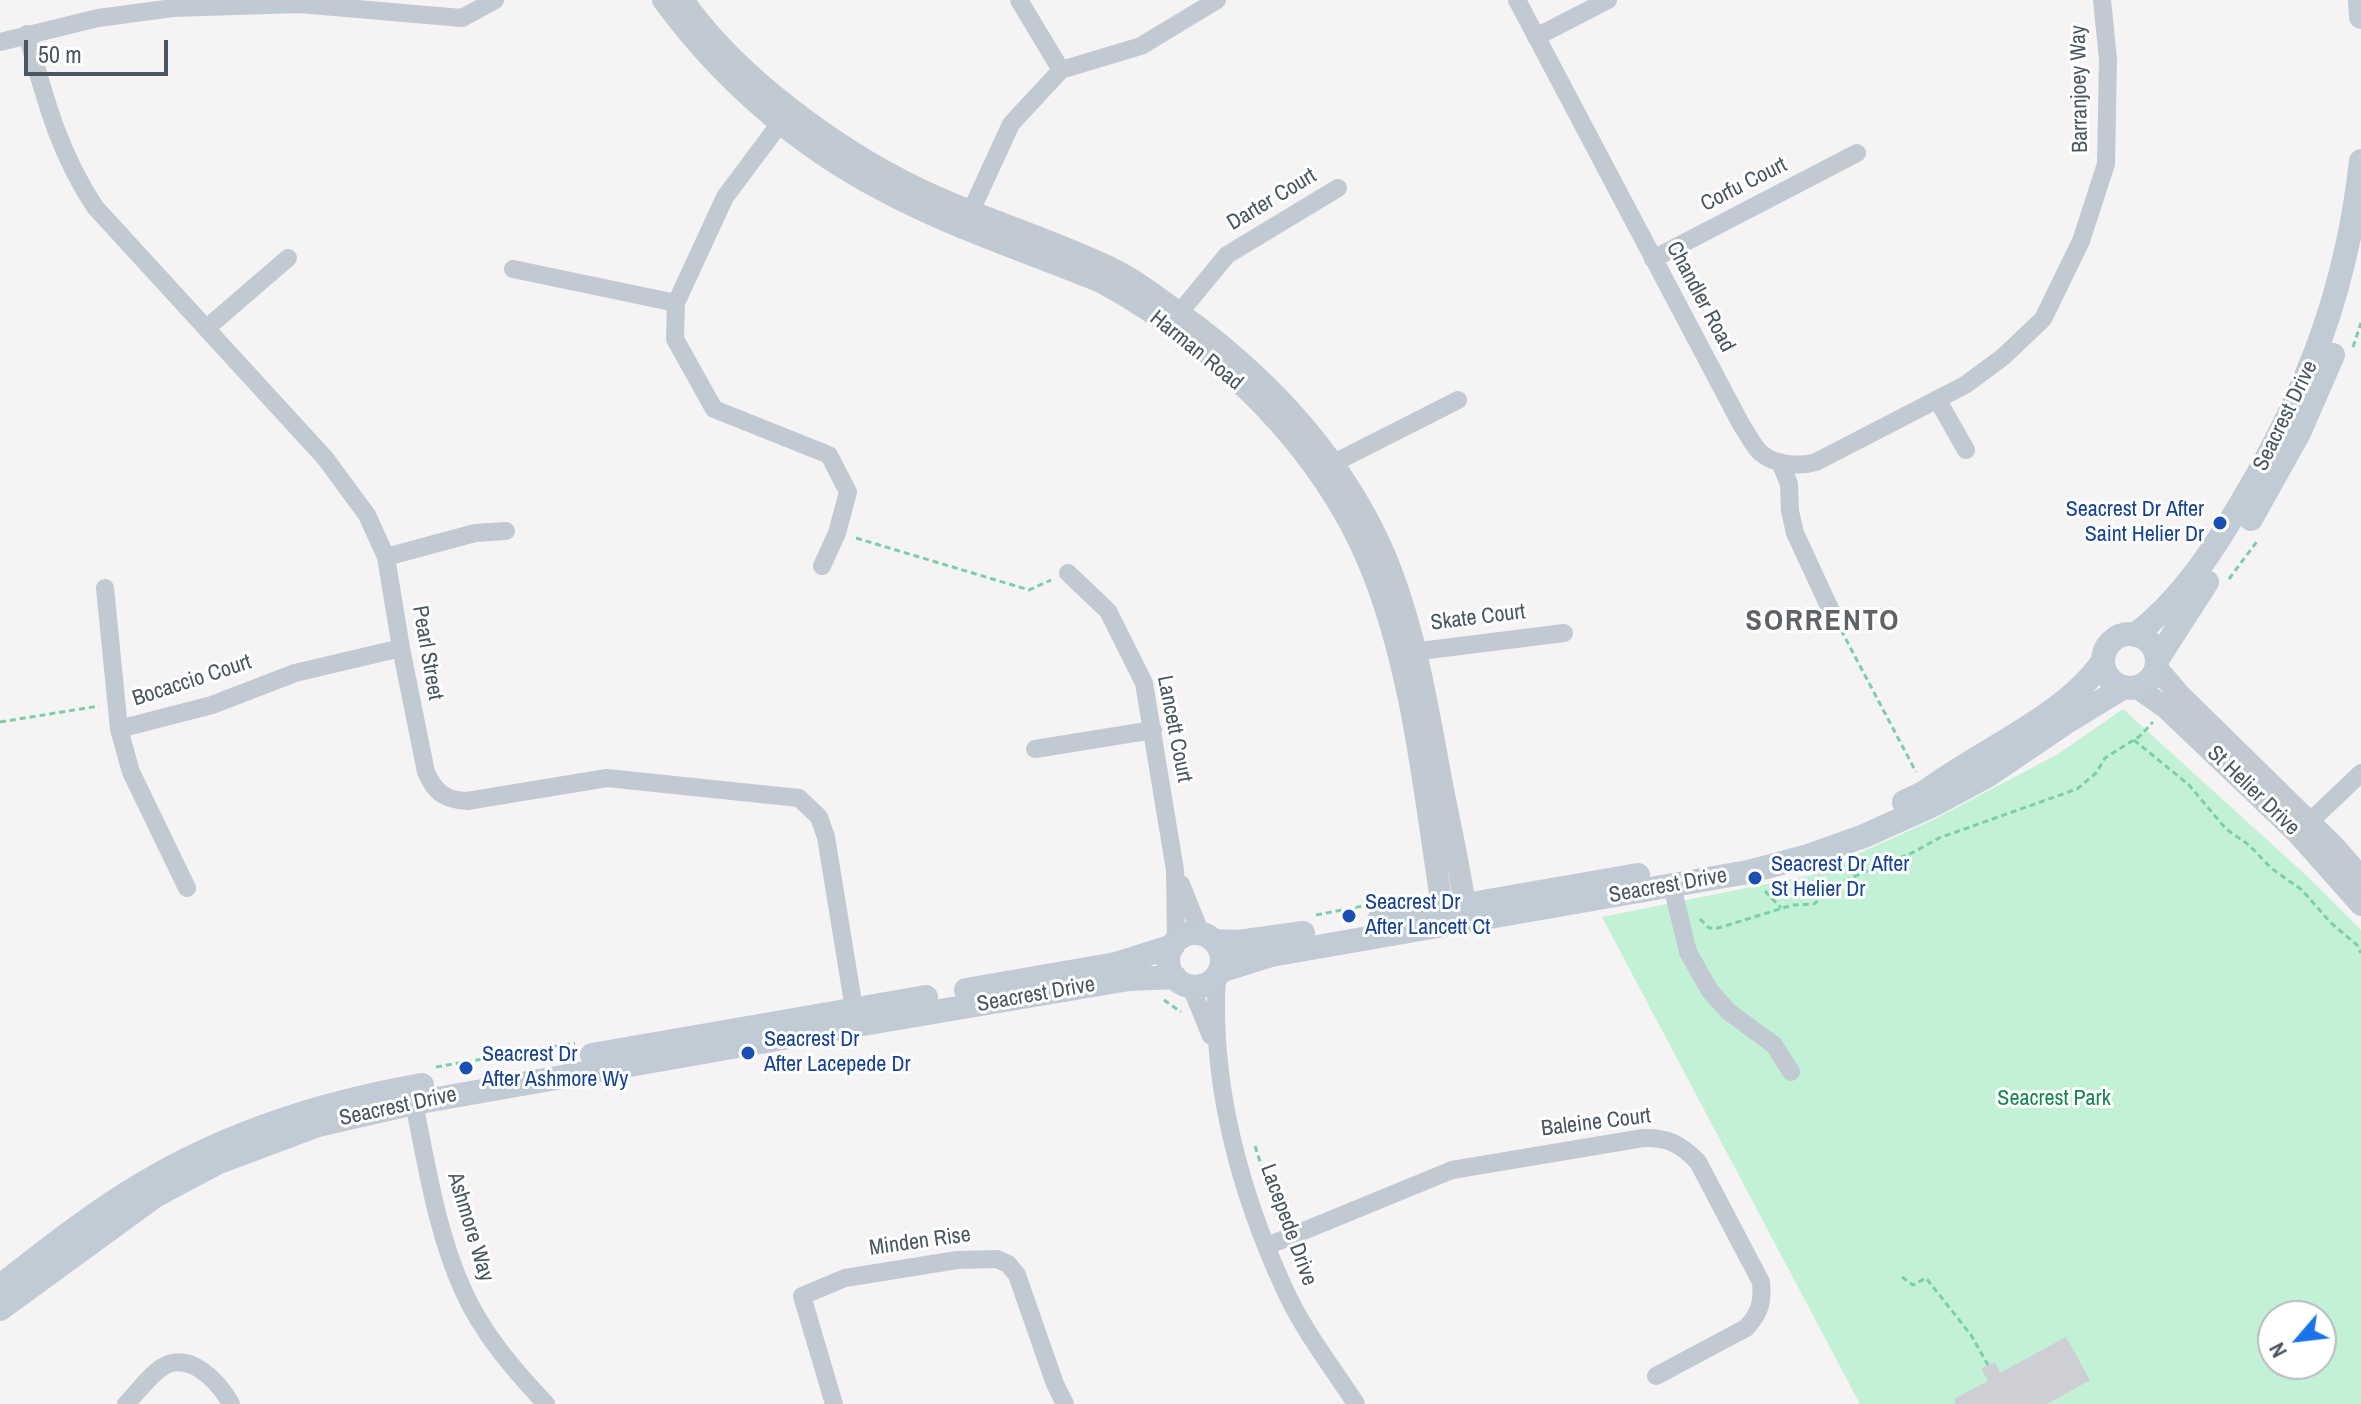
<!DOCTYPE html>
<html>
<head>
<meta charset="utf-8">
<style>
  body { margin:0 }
  #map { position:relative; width:2361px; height:1404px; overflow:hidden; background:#f5f3f3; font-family:"Archivo Narrow",sans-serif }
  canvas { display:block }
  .north { position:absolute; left:2257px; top:1300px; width:80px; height:80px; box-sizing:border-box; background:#fff; border:2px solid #b7bbc0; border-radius:50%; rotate:242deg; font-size:22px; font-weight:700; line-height:32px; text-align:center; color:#4a5661 }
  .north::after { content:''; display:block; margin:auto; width:28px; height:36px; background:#1a73e8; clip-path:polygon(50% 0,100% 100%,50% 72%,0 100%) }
  .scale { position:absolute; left:24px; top:40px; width:144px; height:36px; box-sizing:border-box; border:4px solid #4a5661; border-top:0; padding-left:10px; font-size:24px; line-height:28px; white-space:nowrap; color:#4a5661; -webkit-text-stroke:6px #fff; paint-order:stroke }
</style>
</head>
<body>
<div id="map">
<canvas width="2361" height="1404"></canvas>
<div class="north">N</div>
<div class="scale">50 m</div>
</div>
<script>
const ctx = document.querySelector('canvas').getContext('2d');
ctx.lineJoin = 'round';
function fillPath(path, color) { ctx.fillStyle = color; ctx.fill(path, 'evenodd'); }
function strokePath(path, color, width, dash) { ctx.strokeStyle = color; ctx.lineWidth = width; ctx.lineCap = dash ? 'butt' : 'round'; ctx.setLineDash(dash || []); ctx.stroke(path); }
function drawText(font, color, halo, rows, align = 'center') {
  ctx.font = font + ' "Archivo Narrow",sans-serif'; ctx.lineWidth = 6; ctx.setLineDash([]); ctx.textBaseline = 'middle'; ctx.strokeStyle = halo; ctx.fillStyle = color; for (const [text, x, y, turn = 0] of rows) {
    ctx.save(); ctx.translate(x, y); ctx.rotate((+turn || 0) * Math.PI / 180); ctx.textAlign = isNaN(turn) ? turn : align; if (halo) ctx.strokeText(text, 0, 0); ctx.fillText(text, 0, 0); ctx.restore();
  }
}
fillPath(new Path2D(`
  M2123,709L2308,877L2361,930V1404H1860L1602,917L1811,875L1935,819L2058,754ZM2273,1316H2321V1364H2273Z`), '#c3f1d5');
fillPath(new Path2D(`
  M2066,1337L2090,1380L2047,1404H1956L1954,1399L1988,1381L1981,1369L1995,1362L2000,1373Z`), '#cdcfd5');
strokePath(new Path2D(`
  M2353,347L2361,323
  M856,538L1029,590L1051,580
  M2229,579L2258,540
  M1841,630L1916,772
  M0,722L99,706
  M2134,740L2189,785L2226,829L2249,845L2271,868L2302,890L2329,921L2357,945L2361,953
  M1765,891L1781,908
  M1316,915L1363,906
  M1700,919L1709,928H1718L1793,905L1814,904L1836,884L1914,852L1939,838L2077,789L2096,773L2105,758L2140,736L2153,722
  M1164,1000L1181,1012
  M436,1067L575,1043
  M1255,1146L1280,1223
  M1902,1277L1913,1285L1926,1278L1971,1335L1988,1365`), '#7ad0a6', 3, [6, 4]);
strokePath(new Path2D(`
  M1019,0L1061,70
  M1517,0L1742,426C1748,434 1753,446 1761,453C1774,465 1800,467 1816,462L1965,385L2003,357L2043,319L2081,241L2106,164L2108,59L2102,0
  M27,34C45,98 58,151 95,207L325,458L367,515L386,557L401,648L426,772C435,792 444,800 467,801L607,778L799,798L819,817L826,837L856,1021
  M1536,37L1608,0
  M0,42L98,18L173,8L299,4L462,18L495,0
  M787,114L725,197L676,303L675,339L714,409L829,455L848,492L837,533L822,566
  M966,222L1011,124L1061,70L1141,46L1217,0
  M1653,259L1857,153
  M513,269L676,303
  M1171,323L1227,255L1338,188
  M208,327L288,258
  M1937,399L1966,450
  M1780,462L1789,484L1790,511L1795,533L1832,613
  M1322,469L1458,400
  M386,557L475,533L506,531
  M1068,573L1108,611L1144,683L1175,870L1176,941
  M105,588L119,729
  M1404,653L1564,633
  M1035,749L1153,730
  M2299,832L2361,773
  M1181,884L1201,934
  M1672,886L1688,952L1710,991L1729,1012L1774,1045L1791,1072
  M187,888L131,772L119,729L212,705L295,673L401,648
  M1217,976C1210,1083 1240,1193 1285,1290C1303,1330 1332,1367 1356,1404
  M1191,987L1211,1036
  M412,1094C426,1159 435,1228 463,1290C482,1333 514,1370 546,1404
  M1267,1246L1452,1170L1643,1138C1667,1137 1681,1144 1698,1162L1761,1282C1763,1302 1760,1313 1746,1328L1656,1376
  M126,1404C137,1393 148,1377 161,1368C189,1349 219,1382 231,1404
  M834,1404L802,1296L845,1278L957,1260L997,1259L1008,1264L1017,1275L1055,1384L1065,1404`), '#c1cad2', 18);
strokePath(new Path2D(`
  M663,0C720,78 796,145 882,190C952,228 1028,252 1101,282C1215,344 1322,447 1371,568C1416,680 1425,806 1445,924
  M683,0C736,76 836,149 919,189C983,220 1053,239 1117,271C1145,285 1171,308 1197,326C1273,384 1338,455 1379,542C1412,614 1426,696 1440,774C1449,822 1461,871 1467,920
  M2156,667L2179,694L2334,846L2361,877
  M2136,687L2166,708L2297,833L2361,905`), '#c1cad2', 22);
strokePath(new Path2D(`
  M2360,0L2361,17
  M2251,519L2299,433L2333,355
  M2103 661a27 27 0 1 1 54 0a27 27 0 1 1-54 0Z
  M2135,635C2181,600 2212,552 2241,503C2307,393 2347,289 2361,161
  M2157,660L2207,582
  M1904,802L1925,792C1979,751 2065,717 2103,661
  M1379,920L1638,875
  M1168 960a27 27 0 1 1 54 0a27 27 0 1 1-54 0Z
  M1214,941L1238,942L1303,933
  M1220,971L1271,955L1748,872L1808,856L1864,836L1933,805L1987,776L2065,723L2124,687
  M966,990L1116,964L1173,946
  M592,1055L926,997
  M0,1286C42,1254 84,1220 129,1192C219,1135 318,1103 422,1085
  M0,1309L155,1196L219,1162L318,1125L414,1103L857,1025L1129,979L1175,977`), '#c1cbd6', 24);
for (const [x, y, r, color] of [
  [2220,523,8,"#1a4fb4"],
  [1755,878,8,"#1a4fb4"],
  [1349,916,8,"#1a4fb4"],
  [748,1053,8,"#1a4fb4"],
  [466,1068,8,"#1a4fb4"]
]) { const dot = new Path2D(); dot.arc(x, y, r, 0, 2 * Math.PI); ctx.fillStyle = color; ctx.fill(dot); strokePath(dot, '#fff', 3); }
drawText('22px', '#4a5661', '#fff', [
  ["Barranjoey Way",2080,89,-91],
  ["Corfu Court",1744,185,-27],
  ["Darter Court",1272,200,-31],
  ["Chandler Road",1700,297,62],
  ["Harman Road",1196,351,39],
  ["Seacrest Drive",2286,416,-64],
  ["Skate Court",1478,618,-7],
  ["Pearl Street",427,653,80],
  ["Bocaccio Court",192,681,-18],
  ["Lancett Court",1174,729,79],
  ["St Helier Drive",2253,791,44],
  ["Seacrest Drive",1668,886,-10],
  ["Seacrest Drive",1036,995,-10],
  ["Seacrest Drive",398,1107,-12],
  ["Baleine Court",1596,1123,-7],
  ["Lacepede Drive",1288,1225,70],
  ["Ashmore Way",470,1227,73],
  ["Minden Rise",920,1242,-8]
]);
drawText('22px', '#164399', '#fff', [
  ["Seacrest Dr After",2204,510,"right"],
  ["Saint Helier Dr",2204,535,"right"],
  ["Seacrest Dr After",1771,865],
  ["St Helier Dr",1771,890],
  ["Seacrest Dr",1365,903],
  ["After Lancett Ct",1365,928],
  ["Seacrest Dr",764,1040],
  ["After Lacepede Dr",764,1065],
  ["Seacrest Dr",482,1055],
  ["After Ashmore Wy",482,1080]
], 'left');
drawText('22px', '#17864f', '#fff', [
  ["Seacrest Park",2054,1099]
]);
ctx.letterSpacing = '2px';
drawText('bold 30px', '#5f6368', '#fff', [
  ["SORRENTO",1823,622]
]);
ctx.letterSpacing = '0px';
</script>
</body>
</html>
